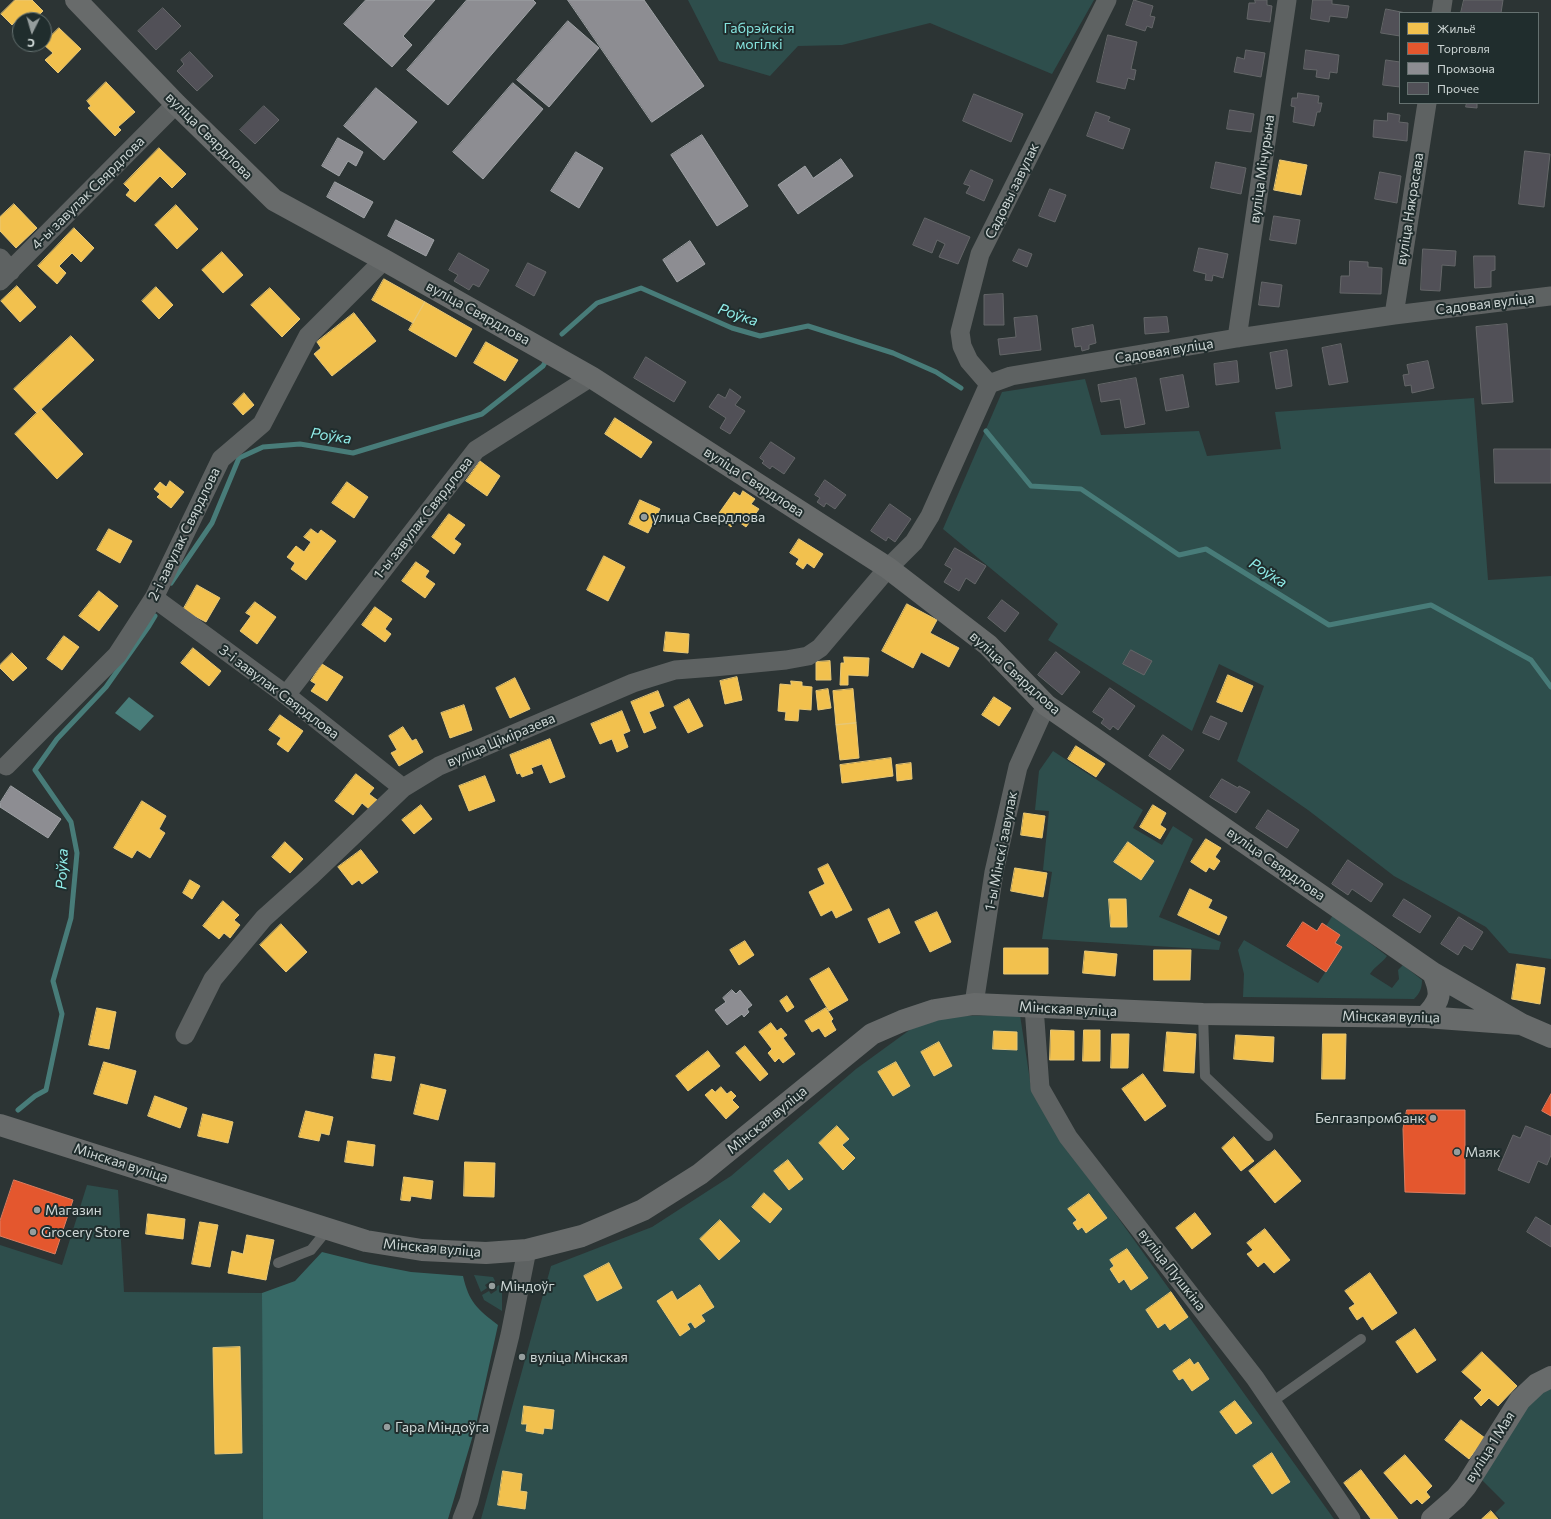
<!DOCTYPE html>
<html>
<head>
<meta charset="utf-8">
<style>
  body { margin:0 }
  #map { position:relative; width:1551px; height:1519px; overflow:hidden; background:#2c3434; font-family:Commissioner,sans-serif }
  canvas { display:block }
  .legend { position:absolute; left:1399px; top:12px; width:140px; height:92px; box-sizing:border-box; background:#202d2d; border:1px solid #657170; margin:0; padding:5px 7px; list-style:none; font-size:12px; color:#cdd6d5 }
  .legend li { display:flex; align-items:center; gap:8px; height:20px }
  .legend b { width:20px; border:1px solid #657170 }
  .north { position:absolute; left:12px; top:12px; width:40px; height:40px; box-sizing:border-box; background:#202d2d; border:1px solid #657170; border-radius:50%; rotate:185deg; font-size:11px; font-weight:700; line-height:16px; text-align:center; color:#cdd6d5 }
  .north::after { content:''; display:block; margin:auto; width:14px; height:18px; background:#959d9d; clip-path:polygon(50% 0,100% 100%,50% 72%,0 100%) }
</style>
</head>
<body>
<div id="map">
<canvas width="1551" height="1519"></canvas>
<ul class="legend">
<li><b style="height:11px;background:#f2c14e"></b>Жильё</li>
<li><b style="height:11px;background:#e4572e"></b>Торговля</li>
<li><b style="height:11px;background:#8d8d92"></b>Промзона</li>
<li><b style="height:11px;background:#515057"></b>Прочее</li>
</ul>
<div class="north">С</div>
</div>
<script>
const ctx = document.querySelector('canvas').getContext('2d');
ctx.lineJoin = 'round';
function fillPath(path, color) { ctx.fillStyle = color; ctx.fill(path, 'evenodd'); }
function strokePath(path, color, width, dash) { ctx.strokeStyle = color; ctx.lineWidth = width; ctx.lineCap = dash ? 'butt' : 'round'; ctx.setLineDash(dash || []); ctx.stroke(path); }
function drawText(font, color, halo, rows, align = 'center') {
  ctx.font = font + ' Commissioner,sans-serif'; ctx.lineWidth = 4; ctx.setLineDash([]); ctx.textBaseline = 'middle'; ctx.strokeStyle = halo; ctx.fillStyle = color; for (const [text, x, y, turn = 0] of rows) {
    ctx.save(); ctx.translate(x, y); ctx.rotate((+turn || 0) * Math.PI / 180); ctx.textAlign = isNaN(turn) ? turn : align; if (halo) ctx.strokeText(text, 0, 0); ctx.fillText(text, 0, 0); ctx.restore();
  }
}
fillPath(new Path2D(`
  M688,0H1094L1052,74L930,23L842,45L798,46L770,76L719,61Z
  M1085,379L1101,435L1199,431L1207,456L1281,449L1275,412L1474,398L1488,580L1551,576V959L1509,953L1486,927L1394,876L1308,810L1237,761L1264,686L1219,664L1192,731L1048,640L1058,624L943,529L1002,392Z
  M1053,751L1143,810L1133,828L1162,845L1173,826L1193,839L1159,917L1221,942L1219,950L1042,939L1052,872L1043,870L1049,811L1035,810L1039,771Z
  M1333,915L1387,956C1382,963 1375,966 1370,974L1392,988L1399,979L1398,970L1403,965L1422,980C1422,988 1420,993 1414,999L1243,997L1244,974L1238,950L1244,940L1318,983L1342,947L1335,943L1340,935L1326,926Z
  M1020,1015L1031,1087L1061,1138L1334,1519H481L551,1266L652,1227L731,1176L856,1069L911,1029L950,1016Z
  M87,1185L118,1190L124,1292L262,1293L263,1519H0V1245L62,1265Z
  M474,1275L493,1277L495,1281L493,1283L491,1281L485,1285L487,1288L481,1292Z
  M499,1285L502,1288V1311L484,1300L482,1295L489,1291L491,1294L497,1290L496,1287Z
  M1551,1389V1519H1500L1495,1513L1505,1503L1481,1479L1525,1404L1542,1393Z`), '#2e4e4c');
fillPath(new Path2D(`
  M322,1252L370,1264L411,1272L463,1276C469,1302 477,1309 498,1325L476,1425L448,1519H263L262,1293L295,1281Z`), '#376966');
fillPath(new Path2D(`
  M129,697L154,716L140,731L115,713Z`), '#487c79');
const homes = new Path2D(`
  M15,0H32L43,11L34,20H20V25L16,21L12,25L1,14Z
  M59,28L81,49L58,73L45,60L53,53L43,44Z
  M106,82L135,112L118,127L121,130L115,136L88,108L91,106L87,101Z
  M159,148L186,174L172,188L160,176L135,202L126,195L130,190L124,184Z
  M1280,160L1307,165L1301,195L1274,190Z
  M14,204L37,228L16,248L0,231V217Z
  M176,205L198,229L177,249L155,225Z
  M74,228L94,248L81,262L72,253L59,266L66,273L57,284L38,266Z
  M222,252L243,275L223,293L202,270Z
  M384,279L425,302L413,323L372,300Z
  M17,286L36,307L20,322L1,301Z
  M156,287L173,305L159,319L142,301Z
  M270,288L300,319L282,337L251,305Z
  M425,302L472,329L456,357L409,330Z
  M354,313L376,341L332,376L314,354L321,348L317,342Z
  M71,336L94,360L37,413L14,389Z
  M486,342L518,360L505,381L474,363Z
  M244,393L254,405L243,415L233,404Z
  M41,409L83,454L57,479L15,434Z
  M615,418L652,442L641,458L605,434Z
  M480,461L500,476L487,496L466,481Z
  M170,481L184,492L171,508L157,497L160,494L154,489L160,482L166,487Z
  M347,482L368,497L354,518L332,503Z
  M743,491L755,499L751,504L759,509L746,527L736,520L731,527L717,516L734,492L740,496Z
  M640,500L660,509L648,533L629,524Z
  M449,514L465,525L454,539L461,544L454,554L432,537Z
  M109,529L132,541L120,563L97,550Z
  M311,529L318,534L321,530L336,541L306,580L291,569L295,563L287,557L296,546L304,552L311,542L304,537Z
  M799,539L823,554L814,568L807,563L803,569L796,564L799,559L790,553Z
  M604,556L625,567L608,601L587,590Z
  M416,562L429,571L425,577L435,584L425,598L402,581Z
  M197,585L220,598L206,622L183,610Z
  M99,591L118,606L99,631L79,616Z
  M255,602L276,617L257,644L240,631L251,616L246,613Z
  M907,604L937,620L930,633L959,648L949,667L921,652L913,668L882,651Z
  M375,607L392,619L385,629L391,634L385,642L362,625Z
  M666,632L689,634L688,653L664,651Z
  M64,636L79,647L62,670L47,659Z
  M193,648L221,671L209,686L181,663Z
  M12,653L27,668L13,681L0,668V665Z
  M844,657L869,658L868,676L848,675V685H840L841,663H844Z
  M830,661L831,680H816V662Z
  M322,664L343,677L327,701L311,691L316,684L311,681Z
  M1228,675L1253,686L1242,712L1217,702Z
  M737,677L742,700L725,704L720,681Z
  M515,678L530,709L510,718L496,688Z
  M791,681L802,682V686L812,687L811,710L799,709L798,721L785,720L786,712L778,711L780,684L791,685Z
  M828,689L831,708L818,710L816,691Z
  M853,689L856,723L836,725L833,691Z
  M658,691L664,706L649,712L656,728L644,733L631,702Z
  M994,697L1011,708L999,726L982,715Z
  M689,699L703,726L688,733L674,707Z
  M464,705L472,730L450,738L441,713Z
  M622,711L630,731L623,734L628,747L617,752L612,739L600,744L591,724Z
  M280,715L303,731L288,752L277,744L281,738L269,730Z
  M856,723L859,758L840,760L836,725Z
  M403,727L412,741L416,739L423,752L399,766L391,753L397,750L389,736Z
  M550,739L565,777L550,783L542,764L531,768L533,773L522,777L520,773L517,774L510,755Z
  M1076,746L1105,764L1096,777L1068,759Z
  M891,758L893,776L842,783L840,765Z
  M911,763L912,779L897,781L896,765Z
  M356,774L374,788L369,794L377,800L369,809L362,803L353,815L335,801Z
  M485,776L495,801L469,811L459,786Z
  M142,801L166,816L159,829L165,833L150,858L137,850L132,858L114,848Z
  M421,805L432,819L414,834L402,820Z
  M1153,805L1166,813L1160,825L1166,829L1160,839L1140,827Z
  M1024,813L1045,816L1042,838L1021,835Z
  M1206,839L1221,848L1215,857L1220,861L1214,870L1209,867L1206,872L1191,862Z
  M285,842L303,859L290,873L272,857Z
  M1128,842L1154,861L1141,880L1114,862Z
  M361,850L378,872L362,884L359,880L352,885L338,867Z
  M828,864L852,910L836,918L832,910L821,916L809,892L825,884L818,869Z
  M1015,868L1047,873L1043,897L1011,891Z
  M190,880L200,886L192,899L183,893Z
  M1190,889L1212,900L1208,908L1227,917L1219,935L1178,915Z
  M1109,899H1126L1127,927H1111Z
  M223,901L239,915L234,920L240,925L230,938L224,933L219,939L203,926Z
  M889,909L900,933L879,943L868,919Z
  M937,912L951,942L930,952L915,922Z
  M281,924L307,952L286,972L260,945Z
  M745,941L754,955L739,965L730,950Z
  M1004,948H1048V974H1004Z
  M1154,950H1191L1190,980H1154Z
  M1085,951L1117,954L1115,976L1083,973Z
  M1517,964L1545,968L1540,1004L1512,999Z
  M829,968L848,1000L829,1011L810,979Z
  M787,996L794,1007L787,1012L780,1001Z
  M97,1008L116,1012L109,1049L89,1045Z
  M826,1008L833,1019L831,1021L836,1030L825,1037L819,1028L812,1032L805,1021Z
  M771,1023L777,1031L781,1028L787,1035L783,1038L795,1054L783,1063L779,1058L775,1062L768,1053L772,1049L759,1032Z
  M1051,1030L1074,1031V1060H1050Z
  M1084,1030H1100V1061H1083Z
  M994,1031L1017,1032V1050L993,1049Z
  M1167,1032L1196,1034L1194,1073L1164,1071Z
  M1112,1034H1129L1128,1068H1111Z
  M1323,1034H1346L1345,1079H1322Z
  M1236,1035L1274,1037L1273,1062L1234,1059Z
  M939,1042L952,1066L934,1076L921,1052Z
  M745,1046L768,1074L760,1081L736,1053Z
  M708,1051L720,1066L688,1091L676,1076Z
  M375,1054L395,1057L391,1081L372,1078Z
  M104,1062L136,1071L127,1104L94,1094Z
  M896,1062L910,1086L893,1096L878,1072Z
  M1143,1074L1166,1106L1145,1121L1122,1089Z
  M421,1084L446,1090L438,1120L414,1114Z
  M721,1087L727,1094L731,1091L736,1096L732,1100L739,1107L726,1119L705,1095L712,1089L715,1092Z
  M155,1096L187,1108L180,1128L148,1116Z
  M306,1111L333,1117L329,1135L321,1133L319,1141L299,1137Z
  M203,1114L233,1122L228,1143L198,1136Z
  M837,1126L849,1139L842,1145L855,1158L843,1170L819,1143Z
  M1234,1137L1254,1161L1241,1171L1222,1148Z
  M348,1141L375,1145L373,1166L345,1162Z
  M1275,1150L1301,1181L1275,1203L1249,1171Z
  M788,1160L803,1179L789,1190L774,1171Z
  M465,1162L495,1163L494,1197L464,1196Z
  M404,1177L433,1181L431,1199L411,1196L410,1201L401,1200Z
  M764,1193L782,1209L770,1223L752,1207Z
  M1089,1194L1107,1218L1086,1233L1082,1227L1078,1230L1073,1223L1077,1220L1068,1209Z
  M1195,1213L1211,1234L1192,1249L1176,1228Z
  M148,1214L185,1219L183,1239L146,1234Z
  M720,1220L740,1241L719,1260L700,1239Z
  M200,1222L218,1225L210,1267L192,1264Z
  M1265,1229L1290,1260L1274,1273L1264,1262L1258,1267L1247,1254L1253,1250L1247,1243Z
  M247,1235L274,1240L266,1280L228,1273L232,1251L243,1254Z
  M1127,1249L1148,1278L1131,1290L1124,1279L1119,1283L1110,1269L1114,1266L1110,1260Z
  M609,1263L622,1288L597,1301L584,1276Z
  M1370,1273L1397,1313L1372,1330L1363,1316L1357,1320L1349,1308L1355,1304L1345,1291Z
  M700,1285L714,1307L701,1315L705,1321L695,1328L691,1322L687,1324L690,1329L680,1336L657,1301L672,1291L677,1300Z
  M1171,1292L1188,1317L1170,1330L1165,1323L1158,1328L1146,1310Z
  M1415,1329L1436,1360L1417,1373L1396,1342Z
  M240,1347L242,1453L215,1454L213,1348Z
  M1482,1352L1517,1386L1498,1406L1489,1398L1481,1406L1474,1398L1482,1390L1462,1372Z
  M1190,1359L1194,1365L1198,1362L1209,1379L1192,1391L1183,1378L1179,1380L1173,1371Z
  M1235,1401L1252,1423L1236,1434L1220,1412Z
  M524,1406L554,1410L552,1429L544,1428L543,1434L526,1431L527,1424H522Z
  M1461,1420L1485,1438L1469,1459L1445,1440Z
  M1272,1453L1290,1482L1272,1494L1253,1466Z
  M1405,1455L1432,1486L1426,1492L1430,1497L1422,1504L1417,1499L1411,1504L1384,1473Z
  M1361,1470L1398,1519H1371L1344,1483Z
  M503,1471L522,1474L520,1491L527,1492L525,1509L498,1505Z
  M1491,1511L1498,1519H1482Z`);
fillPath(homes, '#f2c14e');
strokePath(homes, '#e7c776', 1);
const shops = new Path2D(`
  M1303,922L1317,931L1322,923L1340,935L1335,943L1342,947L1326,972L1287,946Z
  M1551,1094V1116L1542,1111Z
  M1407,1110H1465V1194L1405,1192L1403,1129Z
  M14,1180L73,1200L55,1254L0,1236V1221Z`);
fillPath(shops, '#e4572e');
strokePath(shops, '#dd7d60', 1);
const industry = new Path2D(`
  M366,0H435L403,36L412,45L392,67L344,24Z
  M467,0H533L536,3L448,105L407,70Z
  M568,0H644L704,86L652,122Z
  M568,21L599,48L549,107L517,80Z
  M513,83L543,109L483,179L453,152Z
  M376,88L417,122L384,160L344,126Z
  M702,135L748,206L717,226L671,155Z
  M338,138L363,152L356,166L348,161L339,176L322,166Z
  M576,152L603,168L579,208L551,191Z
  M841,159L853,176L798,214L778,185L805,166L813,178Z
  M335,182L373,202L364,218L327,197Z
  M396,220L434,240L426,256L388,236Z
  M690,241L705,264L677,282L663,260Z
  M11,786L61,819L48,838L0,807V803Z
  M732,990L736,994L740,990L752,1005L747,1009L749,1012L744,1017L742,1014L727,1025L715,1010L726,1002L723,998Z`);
fillPath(industry, '#8d8d92');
strokePath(industry, '#a0a3a6', 1);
strokePath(new Path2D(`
  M562,334L597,303L641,288L732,328L760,336L808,326L893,353L936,372L961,388
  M986,431L1031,486L1081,489L1179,555L1206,549L1329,625L1431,605L1531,660L1551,687
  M171,583L212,523L239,458L263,447L300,444L353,453L482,414L543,366L547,359
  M18,1110L35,1096L46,1090L62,1014L53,981L71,918L77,853L71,822L35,770L57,739L106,687L149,626L155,616`), '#487c79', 5);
const building = new Path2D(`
  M1134,0L1153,6L1150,16L1155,17L1152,28L1147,26L1145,31L1126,25Z
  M1255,0H1267V5L1272,6L1270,22L1247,19L1249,3H1255Z
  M1313,0H1332V4L1349,6L1347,18L1330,16L1329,22L1311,19Z
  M1464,0H1503L1501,13H1461Z
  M163,8L181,26L156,50L138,31Z
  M1386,9L1406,13H1400V36L1381,33Z
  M1108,35L1137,42L1131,69L1136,70L1134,80L1128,78L1125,89L1097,82Z
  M1246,50L1265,53L1261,77L1234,72L1237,57L1244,59Z
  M1306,50L1339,55L1337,73L1330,72L1329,79L1316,77L1317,70L1304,69Z
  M190,52L213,76L197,91L177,71L184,64L181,60Z
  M1386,60L1400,62V87L1383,85Z
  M1298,93L1319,96L1318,103H1322L1320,112H1317L1314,126L1293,122L1295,107L1291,106L1292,98H1297Z
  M974,94L1023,114L1011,142L963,121Z
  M1467,103H1477V108L1466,107Z
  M264,106L279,120L255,144L240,130Z
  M1230,110L1254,114L1251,132L1227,129Z
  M1096,112L1110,117L1108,121L1130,129L1123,149L1087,136Z
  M1388,113L1400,115L1399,122L1408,123L1407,141L1373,137L1374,120L1387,121Z
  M1525,151L1550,154L1544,207L1519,204Z
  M1216,162L1246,168L1241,194L1211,188Z
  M971,170L993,180L984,201L966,193L970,186L964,184Z
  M1380,172L1401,176L1397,203L1375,199Z
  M1050,189L1066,195L1055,222L1039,216Z
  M1274,216L1300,220L1296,244L1270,240Z
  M925,218L970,237L958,264L939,257L945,244L937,240L932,253L913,245Z
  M1199,248L1228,254L1223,278L1213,275L1212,281L1205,280L1206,274L1194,271Z
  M1019,249L1032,254L1027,267L1013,261Z
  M1423,249L1456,251L1455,266L1442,265L1440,291L1421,290Z
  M459,253L489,270L479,287L473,284L469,290L454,281L458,275L449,270Z
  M1474,256H1495V270L1491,271V287L1475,288Z
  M1350,261L1368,262V267L1382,268L1381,294L1340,293L1341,276H1349Z
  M528,263L546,272L534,296L516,286Z
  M1262,282L1282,285L1279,307L1259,305Z
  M1003,294L1004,325H984V295Z
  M1037,316L1041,350L1000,355L998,339L1016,337L1014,318Z
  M1167,317L1169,332L1145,334L1144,318Z
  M1507,324L1513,402L1482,404L1476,327Z
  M1093,325L1096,343L1089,345V349L1082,351L1081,346L1075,347L1072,329Z
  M1341,344L1348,382L1329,385L1322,348Z
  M1287,350L1292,386L1276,389L1270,353Z
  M646,357L686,382L674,402L634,378Z
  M1237,361L1239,382L1216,385L1214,364Z
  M1428,361L1434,388L1412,393L1411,385L1405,386L1403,375L1409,374L1407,365Z
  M1183,375L1189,407L1166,411L1160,379Z
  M1136,378L1145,424L1125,428L1120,399L1101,402L1098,385Z
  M730,389L741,397L735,405L745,411L730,434L720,428L726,418L709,407L718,394L725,398Z
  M771,442L795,458L784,474L772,466L770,469L762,463L764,461L760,458Z
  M1494,449H1551V483H1495Z
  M825,480L846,495L835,509L826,503L824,507L817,502L820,498L815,495Z
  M890,504L911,519L895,542L888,537L886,541L871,531Z
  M955,548L986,566L975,584L966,578L959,591L944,582L952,569L945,565Z
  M1002,600L1019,613L1005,632L988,618Z
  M1131,650L1152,661L1144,675L1123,664Z
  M1056,652L1080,672L1062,695L1038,675Z
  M1110,688L1135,706L1118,730L1113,726L1110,730L1101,723L1104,719L1093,712Z
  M1211,716L1227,723L1219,740L1203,733Z
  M1163,735L1184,750L1170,770L1149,756Z
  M1222,779L1238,788L1239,786L1250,792L1236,813L1210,797Z
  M1268,810L1299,830L1287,848L1256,828Z
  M1348,860L1383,884L1371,902L1352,889L1348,895L1332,884Z
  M1404,899L1431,916L1420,933L1393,916Z
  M1459,917L1483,932L1472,950L1464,945L1458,955L1441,944Z
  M1526,1126L1551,1136V1155L1547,1165L1538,1161L1529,1183L1498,1170L1513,1135L1520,1138Z
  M1536,1217L1551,1226V1247L1527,1232Z`);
fillPath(building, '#515057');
strokePath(building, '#646668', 1);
strokePath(new Path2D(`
  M1203,1014L1205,1076L1268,1136
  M278,1263L311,1250L328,1229
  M1272,1402L1361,1339`), '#5e6262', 10);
strokePath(new Path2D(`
  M1441,13L1443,0
  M0,258L11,271
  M0,281L176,104
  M1394,315L1427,103
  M1237,338L1287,0
  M989,384L969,361L962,346L960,332L980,254L1107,0
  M154,598L286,695L403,788
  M286,695L476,450L591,377
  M6,766L117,655L154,598L221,459L262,424L308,336L384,260
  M974,1004L994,872L1018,767L1046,705
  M1034,1007L1040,1088L1068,1137L1255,1378L1351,1519
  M185,1035L213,979L264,918L312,875L403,788L439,766L633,683L675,670L714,667L786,660L808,656L820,648L888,568L914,542L930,516L989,384L1011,376L1237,338L1394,315L1551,296
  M462,1519L469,1501L510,1335L527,1250`), '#5e6262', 19);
strokePath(new Path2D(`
  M76,0L176,104L274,200L384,260L591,377L888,568L988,645L1046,705L1433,973L1521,1024
  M1425,1017C1441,1000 1442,994 1433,973
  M0,1125L366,1241L422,1250L486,1253L527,1250L582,1236L643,1210L700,1174L872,1034L902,1021L935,1010L974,1004L1203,1014L1425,1017L1521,1024L1551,1037
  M1432,1519L1456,1498L1466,1486L1520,1400L1537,1384L1551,1377`), '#686b6b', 22);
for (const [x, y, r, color] of [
  [644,517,4,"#959d9d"],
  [1433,1118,4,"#959d9d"],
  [1457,1152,4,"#959d9d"],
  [37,1210,4,"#959d9d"],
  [33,1232,4,"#959d9d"],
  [492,1286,4,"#959d9d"],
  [522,1357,4,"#959d9d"],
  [387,1427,4,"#959d9d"]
]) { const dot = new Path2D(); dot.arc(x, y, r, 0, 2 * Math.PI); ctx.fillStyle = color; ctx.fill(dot); strokePath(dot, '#202d2d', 1.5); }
drawText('14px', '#85e3de', '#202d2d', [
  ["Габрэйскія",759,28],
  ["могілкі",759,44]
]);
drawText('14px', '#cdd6d5', '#202d2d', [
  ["вуліца Свярдлова",209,136,45],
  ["вуліца Мічурына",1262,169,-82],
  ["Садовы завулак",1012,191,-64],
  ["4-ы завулак Свярдлова",88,193,-45],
  ["вуліца Някрасава",1410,209,-81],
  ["Садовая вуліца",1485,304,-7],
  ["вуліца Свярдлова",478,313,29],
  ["Садовая вуліца",1164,351,-9],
  ["вуліца Свярдлова",754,482,33],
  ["1-ы завулак Свярдлова",423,518,-52],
  ["2-і завулак Свярдлова",184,534,-64],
  ["вуліца Свярдлова",1015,673,42],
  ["3-і завулак Свярдлова",279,692,37],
  ["вуліца Ціміразева",501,740,-23],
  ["1-ы Мінскі завулак",1001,851,-79],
  ["вуліца Свярдлова",1276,864,35],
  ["Мінская вуліца",1068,1009,3],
  ["Мінская вуліца",1391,1017,1],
  ["Мінская вуліца",767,1120,-39],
  ["Мінская вуліца",121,1163,18],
  ["Мінская вуліца",432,1248,5],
  ["вуліца Пушкіна",1172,1270,52],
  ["вуліца 1 Мая",1490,1447,-58]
]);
drawText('14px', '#cdd6d5', '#202d2d', [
  ["улица Свердлова",652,517],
  ["Белгазпромбанк",1425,1118,"right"],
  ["Маяк",1465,1152],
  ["Магазин",45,1210],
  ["Grocery Store",41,1232],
  ["Міндоўг",500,1286],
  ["вуліца Мінская",530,1357],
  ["Гара Міндоўга",395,1427]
], 'left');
drawText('italic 15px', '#90ede9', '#202d2d', [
  ["Роўка",738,315,19],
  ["Роўка",331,436,8],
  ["Роўка",1268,573,32],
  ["Роўка",62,869,-88]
]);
</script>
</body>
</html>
